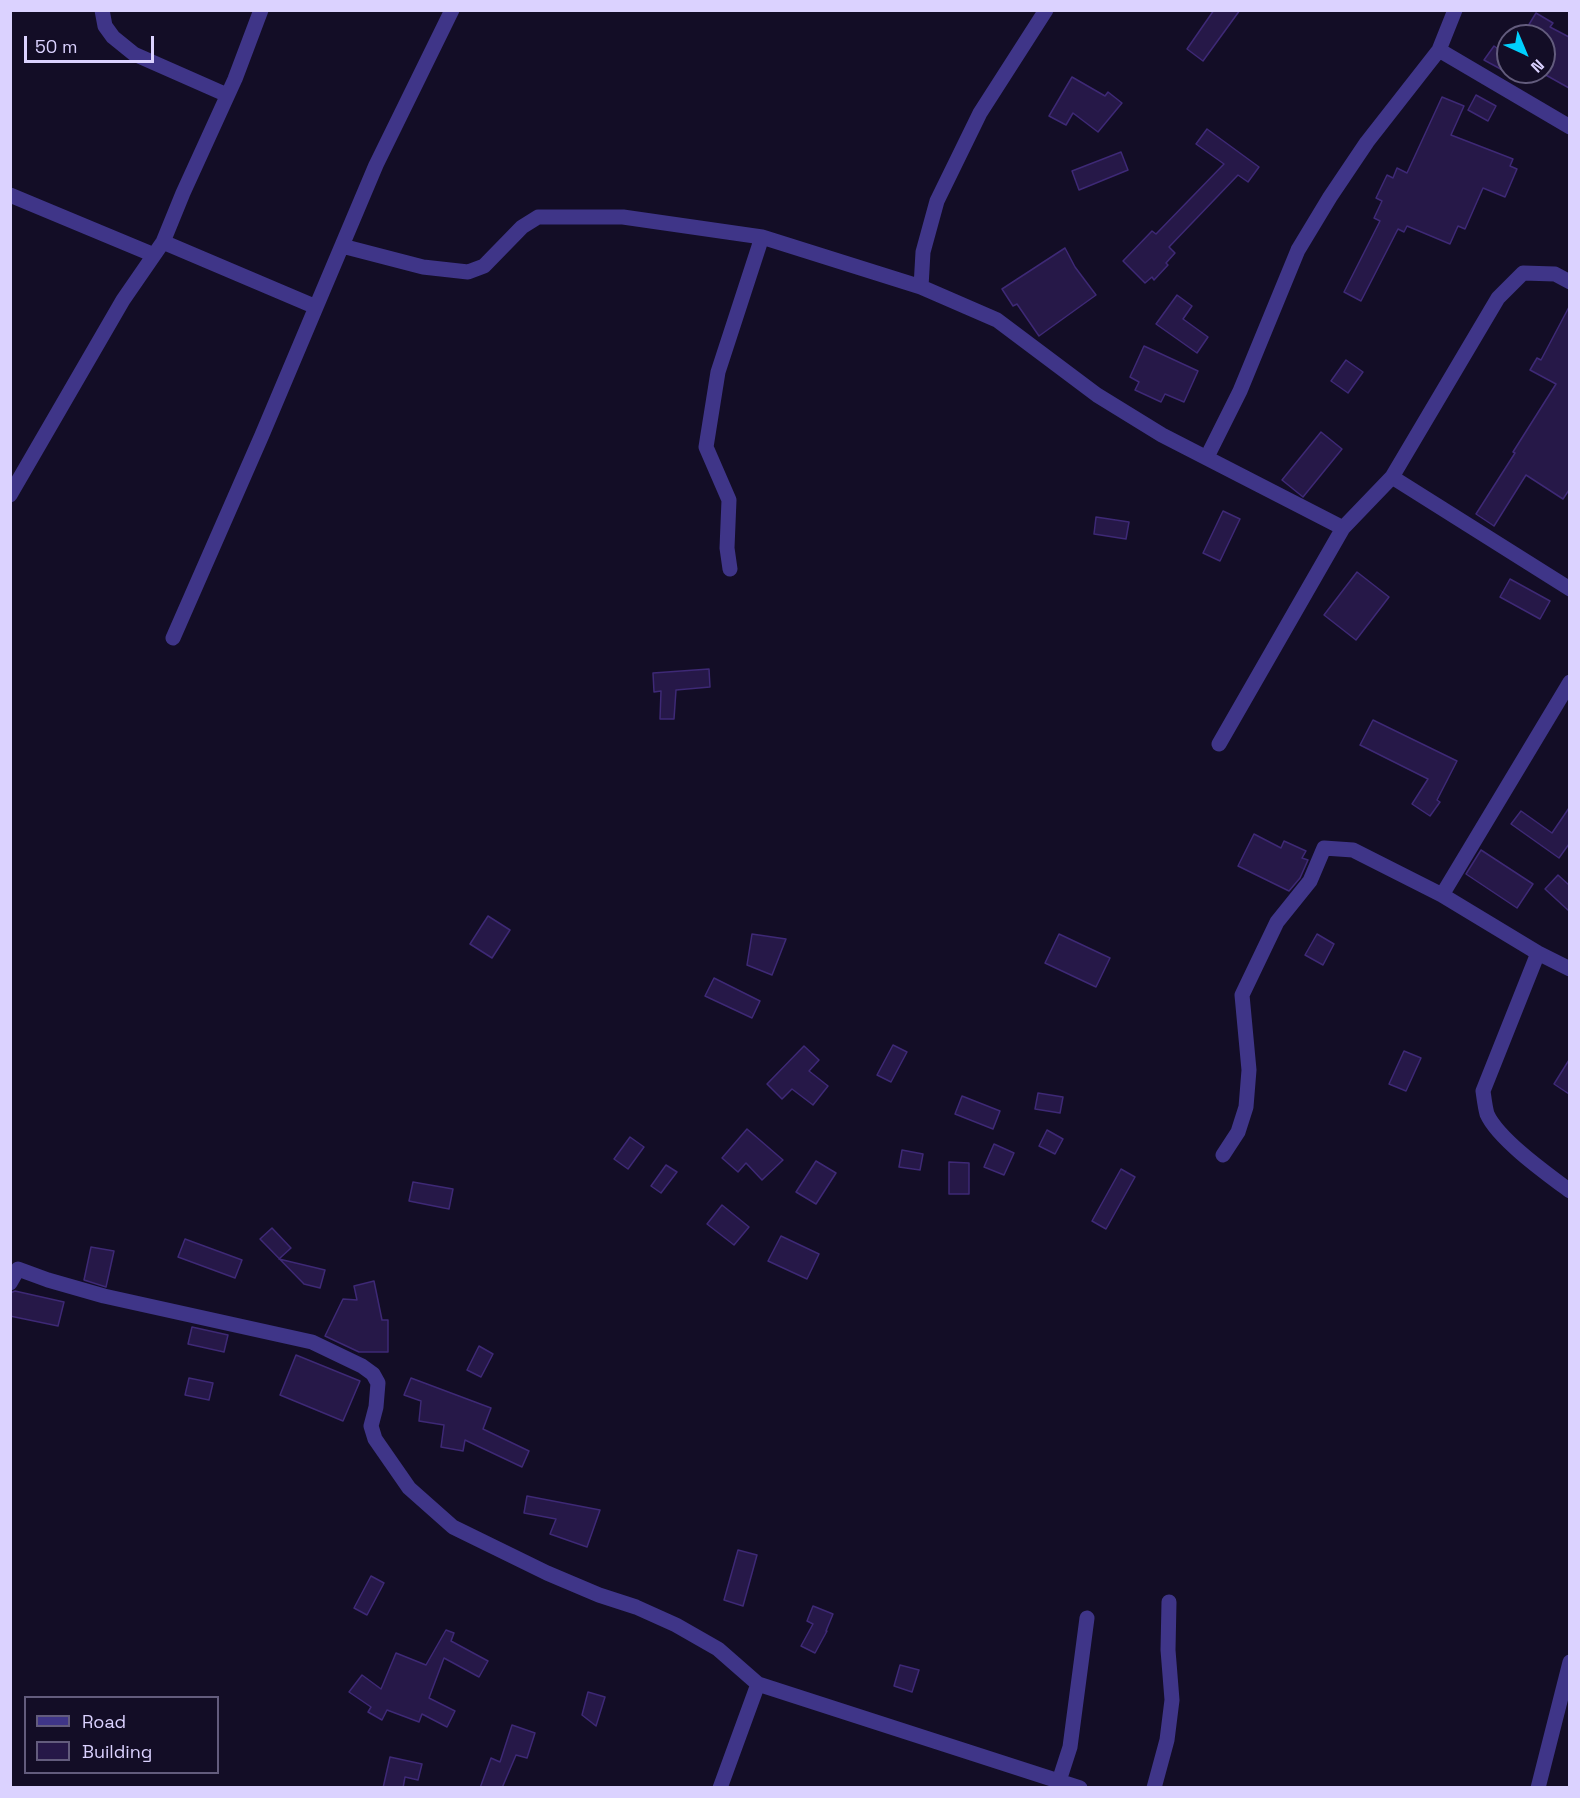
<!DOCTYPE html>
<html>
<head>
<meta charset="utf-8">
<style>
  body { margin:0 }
  #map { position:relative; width:1580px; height:1798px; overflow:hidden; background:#130d26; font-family:"Space Grotesk",sans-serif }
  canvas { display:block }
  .frame { position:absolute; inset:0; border:12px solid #dbd2ff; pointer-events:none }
  .legend { position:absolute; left:24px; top:1696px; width:195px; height:78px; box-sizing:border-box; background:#130d26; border:2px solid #635c7d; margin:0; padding:8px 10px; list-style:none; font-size:18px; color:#dbd2ff }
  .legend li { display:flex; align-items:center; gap:12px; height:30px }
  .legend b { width:30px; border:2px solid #635c7d }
  .north { position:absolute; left:1496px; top:24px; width:60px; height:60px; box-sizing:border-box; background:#130d26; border:2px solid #635c7d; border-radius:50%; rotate:136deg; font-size:16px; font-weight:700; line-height:24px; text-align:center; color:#dbd2ff }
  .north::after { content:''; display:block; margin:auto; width:21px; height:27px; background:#00d0fd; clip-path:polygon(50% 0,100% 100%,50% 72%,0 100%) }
  .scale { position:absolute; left:24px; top:36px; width:130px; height:27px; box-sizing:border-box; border:3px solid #dbd2ff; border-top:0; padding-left:8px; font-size:18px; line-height:21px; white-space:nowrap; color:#dbd2ff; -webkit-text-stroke:4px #130d26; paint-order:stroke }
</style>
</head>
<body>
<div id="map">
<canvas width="1580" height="1798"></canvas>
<div class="frame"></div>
<ul class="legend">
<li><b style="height:8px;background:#3f3588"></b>Road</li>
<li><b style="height:16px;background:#261848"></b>Building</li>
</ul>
<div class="north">N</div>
<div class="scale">50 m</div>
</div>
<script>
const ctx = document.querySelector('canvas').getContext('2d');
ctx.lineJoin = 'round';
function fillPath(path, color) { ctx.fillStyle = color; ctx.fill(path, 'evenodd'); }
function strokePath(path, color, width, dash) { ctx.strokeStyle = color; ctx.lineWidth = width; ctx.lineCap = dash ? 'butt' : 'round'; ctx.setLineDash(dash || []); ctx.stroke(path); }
const building = new Path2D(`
  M1214,10H1240L1203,61L1187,49Z
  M1536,13L1553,23L1550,27L1569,37V88L1544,74V36H1522Z
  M1494,46L1508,56V73L1484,60Z
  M1072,77L1105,96L1108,92L1122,103L1098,132L1073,113L1066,125L1049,116Z
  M1476,95L1496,106L1488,121L1468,110Z
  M1442,97L1464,106L1451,135L1513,159L1510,166L1517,169L1505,197L1483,188L1465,229L1458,226L1450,244L1407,226L1404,232L1398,229L1361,301L1344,292L1380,221L1374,218L1382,201L1376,198L1387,175L1393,178L1397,168L1407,173Z
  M1207,129L1259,167L1248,182L1238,175L1169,247L1175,253L1166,263L1168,265L1154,280L1152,277L1145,283L1123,261L1152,231L1156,234L1224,164L1196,144Z
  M1121,152L1128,170L1079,190L1072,171Z
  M1065,248L1075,267L1096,295L1039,336L1017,304L1013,306L1002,289Z
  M1177,295L1192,306L1183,319L1208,337L1197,353L1156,324Z
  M1569,307V490L1563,499L1526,475L1494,526L1476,514L1515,453L1513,452L1556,384L1530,370L1537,358L1541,360Z
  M1144,346L1198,371L1184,402L1165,394L1161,402L1135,390L1139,382L1130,377Z
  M1346,360L1363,372L1348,393L1331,381Z
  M1321,432L1342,449L1303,497L1282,480Z
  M1223,511L1240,519L1220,561L1203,553Z
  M1096,517L1129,522L1126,539L1094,534Z
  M1357,572L1389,597L1356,640L1324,615Z
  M1510,579L1550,601L1540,619L1500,597Z
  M709,669L710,687L676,690L674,719H660L661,691L654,692L653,673Z
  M1373,720L1457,761L1437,800L1440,802L1430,816L1412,804L1428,779L1360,745Z
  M1569,808V844L1559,858L1511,824L1521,811L1552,833Z
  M1254,834L1281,848L1284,841L1306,851L1302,858L1308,860L1300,878L1289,891L1238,866Z
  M1481,850L1533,884L1517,908L1466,874Z
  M1558,875L1569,885V911L1545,889Z
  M488,916L510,930L492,958L470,944Z
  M752,934L786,939L772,975L747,965Z
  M1059,934L1110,958L1096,987L1045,963Z
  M1317,934L1334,944L1323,965L1305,955Z
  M714,978L760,1001L752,1018L705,996Z
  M893,1045L907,1052L891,1082L877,1075Z
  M804,1046L819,1060L809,1071L828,1086L813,1105L792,1089L782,1099L767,1084Z
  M1404,1051L1421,1058L1406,1091L1389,1084Z
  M1569,1060V1094L1554,1084Z
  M1038,1093L1063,1097L1060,1113L1035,1109Z
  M962,1096L1000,1111L993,1129L955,1114Z
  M747,1129L783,1160L762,1180L746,1163L738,1172L722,1158Z
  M1047,1130L1063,1139L1055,1154L1039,1146Z
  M630,1137L644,1147L628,1169L614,1159Z
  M994,1144L1014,1153L1004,1175L984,1167Z
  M902,1150L923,1154L920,1170L899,1167Z
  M816,1161L836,1173L816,1204L796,1192Z
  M949,1162L969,1163V1194H949Z
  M666,1165L677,1172L661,1193L651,1186Z
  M1121,1169L1135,1177L1106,1229L1092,1221Z
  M413,1182L453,1189L449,1209L409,1201Z
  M722,1205L749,1227L734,1245L707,1224Z
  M272,1228L291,1248L279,1259L325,1270L320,1288L304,1284L260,1239Z
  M781,1236L819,1254L807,1279L768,1261Z
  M185,1239L242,1260L235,1278L178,1257Z
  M91,1247L114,1251L106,1287L84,1280Z
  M374,1281L382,1320H388V1352H359L325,1336L343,1299L357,1300L354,1286Z
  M15,1291L64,1302L58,1326L10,1316V1293Z
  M192,1327L228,1335L224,1352L188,1344Z
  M479,1346L493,1354L481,1377L467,1370Z
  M296,1355L360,1381L343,1421L280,1395Z
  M189,1378L213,1383L209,1400L185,1395Z
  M411,1378L491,1408L483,1429L529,1451L522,1467L465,1440L463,1451L441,1447L444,1425L419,1421L421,1401L404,1395Z
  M527,1496L600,1510L587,1547L550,1534L556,1519L524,1513Z
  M738,1550L757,1555L743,1606L724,1600Z
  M371,1576L384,1583L367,1615L354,1608Z
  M813,1606L833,1614L826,1631H827L815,1653L801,1646L813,1624L807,1621Z
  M446,1630L454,1633L451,1641L488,1661L479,1677L444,1658L429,1698L455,1711L447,1727L422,1714L419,1722L387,1710L382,1720L368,1712L371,1707L349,1692L362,1675L381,1689L396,1653L426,1665Z
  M900,1665L919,1670L912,1692L894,1686Z
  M588,1692L605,1697L596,1726L582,1715Z
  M512,1725L535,1733L527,1758L516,1755L502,1788H480L491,1758L500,1762Z
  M390,1757L422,1764L418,1780L405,1777L403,1788H383Z`);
fillPath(building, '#261848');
strokePath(building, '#3e2976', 1.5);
strokePath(new Path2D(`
  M102,10L105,26L113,37L134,54L227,95
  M1046,10L980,113L937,201L923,252L921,287L997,320L1097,395L1162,435L1343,528
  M1439,50L1570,127
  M10,195L154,255
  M163,242L316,307
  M342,246L423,267L468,272L484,266L522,227L538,217H623L762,237L921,287
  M1207,457L1240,391L1298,250L1330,197L1367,142L1439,50L1455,10
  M1392,477L1570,589
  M10,495L123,300L163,242L183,193L235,79L261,10
  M730,569L727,548L729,500L706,447L718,372L762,237
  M173,638L262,435L376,165L452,10
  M1219,744L1343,528L1392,477L1498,298L1523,273L1555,274L1570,282
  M1442,895L1570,682
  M1538,953L1483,1091C1484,1098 1485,1107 1487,1114C1498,1139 1547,1174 1570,1191
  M1223,1155L1238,1132L1246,1107L1249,1070L1242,995L1277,922L1310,881L1324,848L1353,850L1442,895L1538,953L1570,969
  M10,1283L18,1269L48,1280L104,1296L312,1342L362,1366L373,1374L378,1383L376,1407L371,1426L375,1439L409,1488L453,1527L547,1573L599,1595L636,1607L676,1625L718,1649L758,1684L1080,1788
  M1059,1781L1070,1747L1087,1618
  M720,1788L758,1684
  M1154,1788L1167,1740L1172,1700L1168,1650L1169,1602
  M1538,1788L1570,1662`), '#3f3588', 15);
</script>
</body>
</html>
